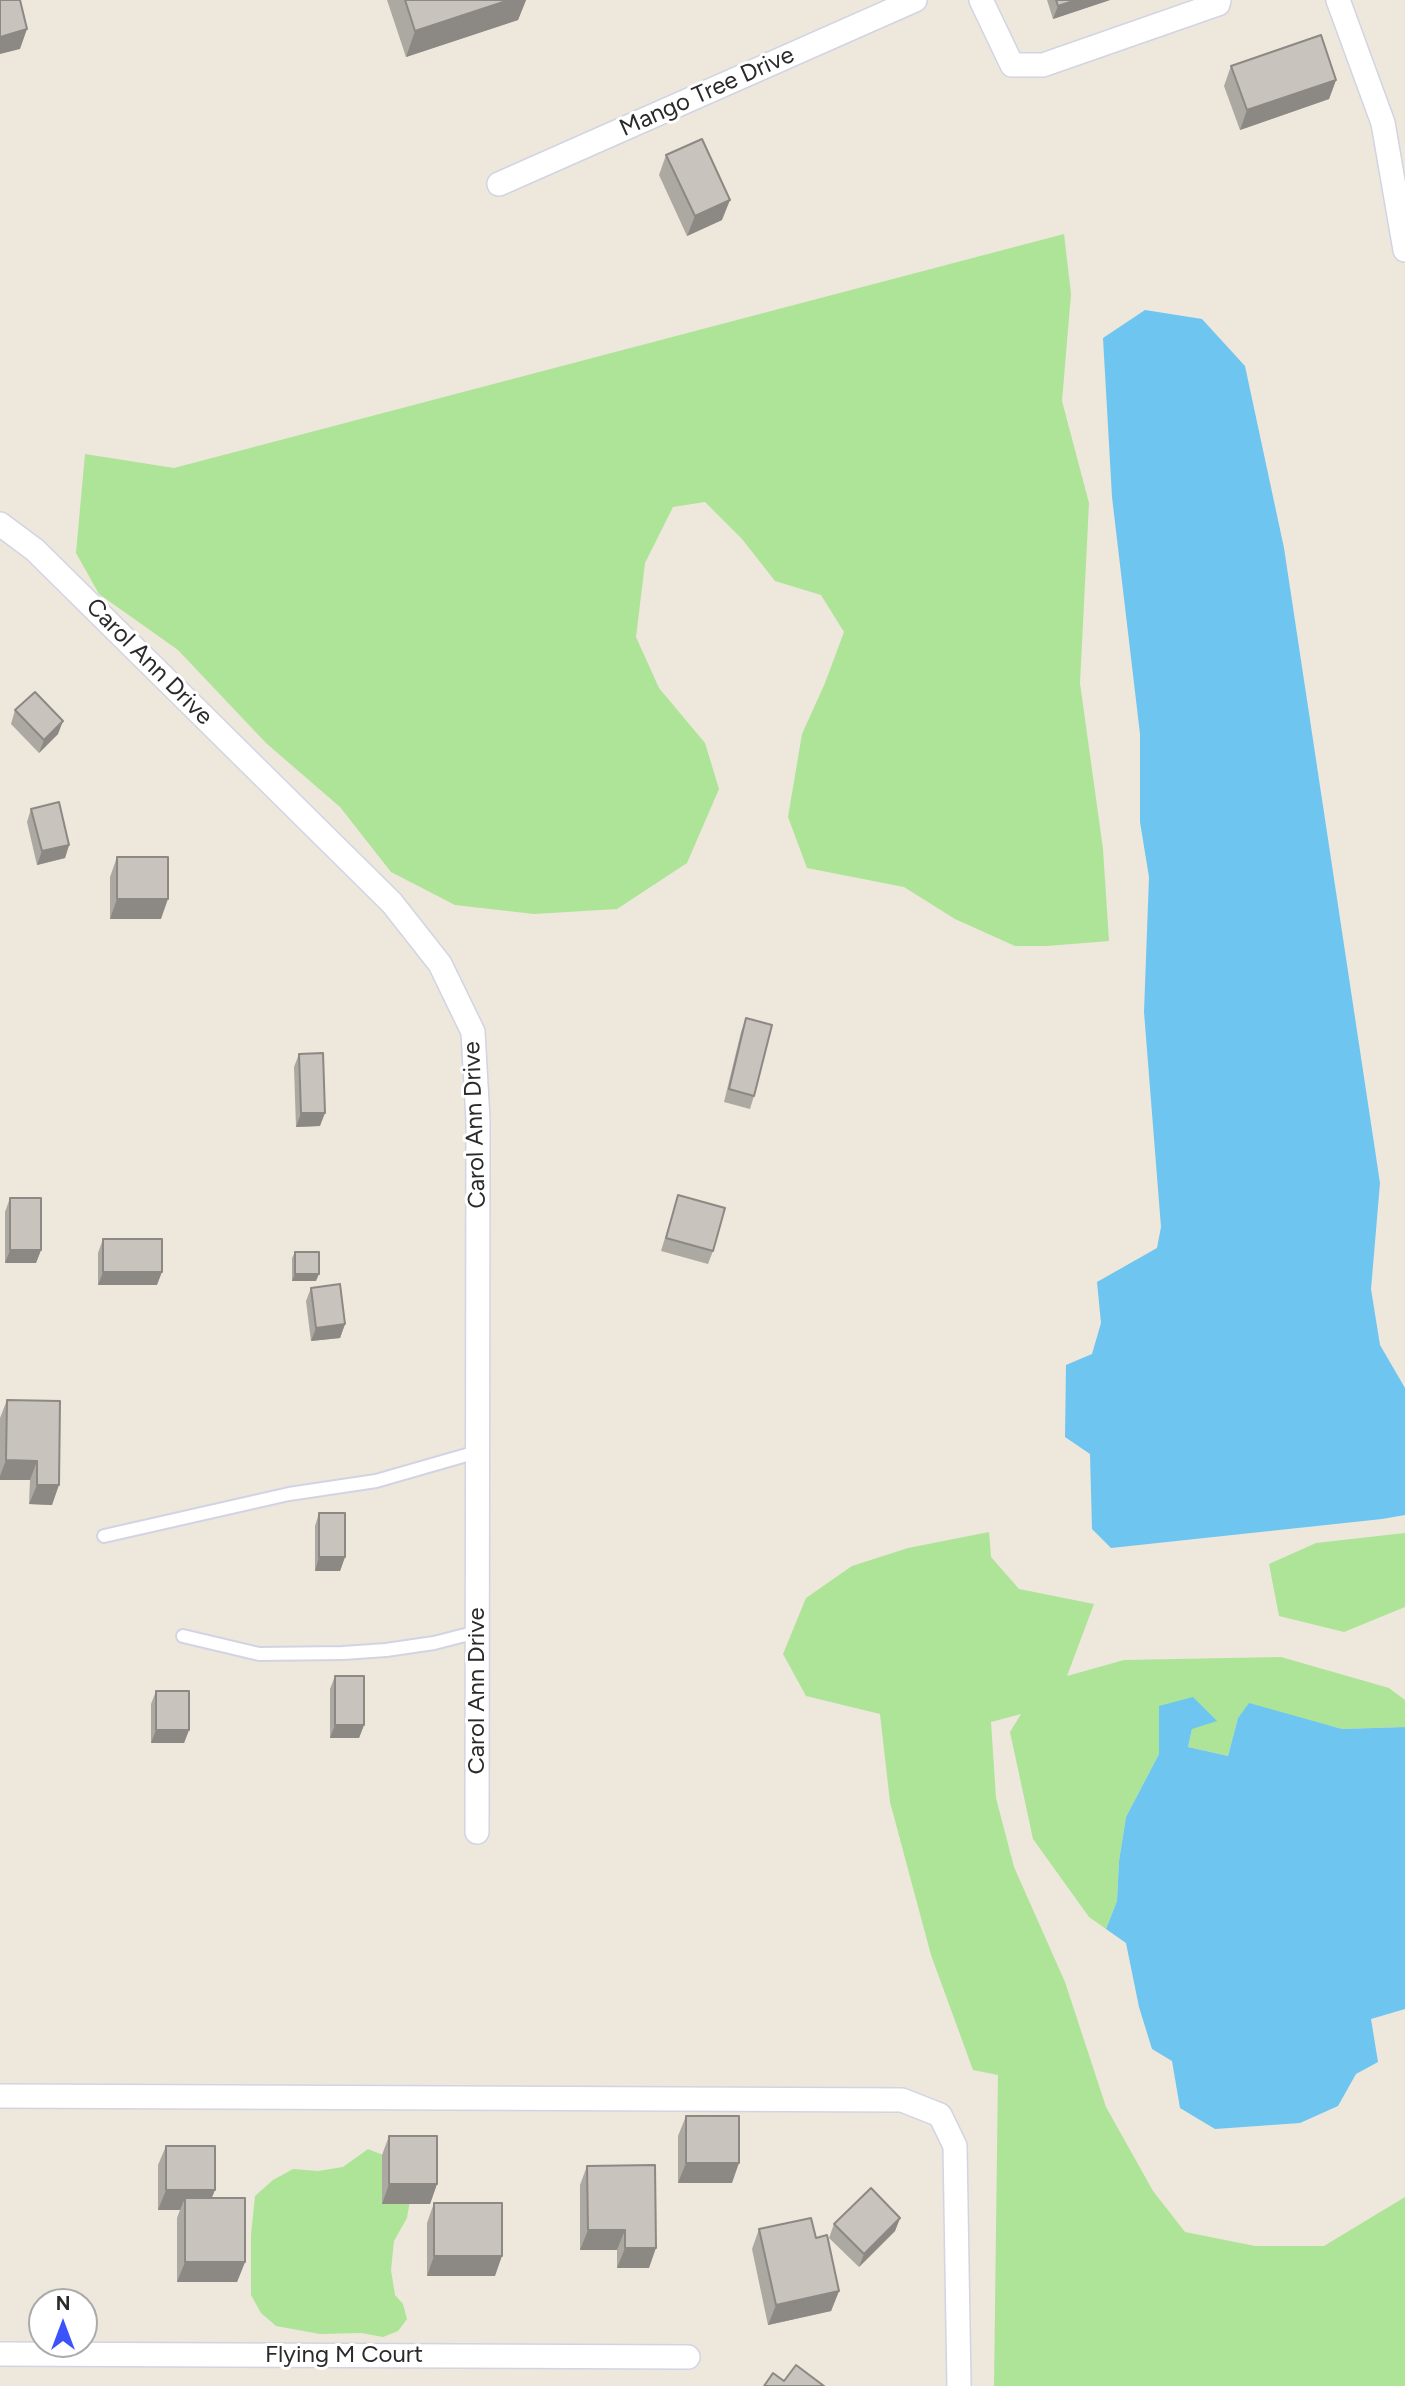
<!DOCTYPE html>
<html>
<head>
<meta charset="utf-8">
<style>
  body { margin:0 }
  #map { position:relative; width:1405px; height:2386px; overflow:hidden; background:#ede7dc; font-family:Figtree,sans-serif }
  canvas { display:block }
  .north { position:absolute; left:28px; top:2288px; width:70px; height:70px; box-sizing:border-box; background:#fff; border:2px solid #aaa; border-radius:50%; rotate:0deg; font-size:19px; font-weight:700; line-height:28px; text-align:center; color:#2a2a2a }
  .north::after { content:''; display:block; margin:auto; width:24px; height:32px; background:#3b53fb; clip-path:polygon(50% 0,100% 100%,50% 72%,0 100%) }
</style>
</head>
<body>
<div id="map">
<canvas width="1405" height="2386"></canvas>
<div class="north">N</div>
</div>
<script>
const ctx = document.querySelector('canvas').getContext('2d');
ctx.lineJoin = 'round';
function fillPath(path, color) { ctx.fillStyle = color; ctx.fill(path, 'evenodd'); }
function strokePath(path, color, width, dash) { ctx.strokeStyle = color; ctx.lineWidth = width; ctx.lineCap = dash ? 'butt' : 'round'; ctx.setLineDash(dash || []); ctx.stroke(path); }
function drawText(font, color, halo, rows, align = 'center') {
  ctx.font = font + ' Figtree,sans-serif'; ctx.lineWidth = 6; ctx.setLineDash([]); ctx.textBaseline = 'middle'; ctx.strokeStyle = halo; ctx.fillStyle = color; for (const [text, x, y, turn = 0] of rows) {
    ctx.save(); ctx.translate(x, y); ctx.rotate((+turn || 0) * Math.PI / 180); ctx.textAlign = isNaN(turn) ? turn : align; if (halo) ctx.strokeText(text, 0, 0); ctx.fillText(text, 0, 0); ctx.restore();
  }
}
fillPath(new Path2D(`
  M1064,234L1071,294L1062,401L1089,503L1080,683L1103,849L1109,941L1047,946H1015L955,919L904,887L807,868L788,817L802,734L825,683L844,632L821,595L775,581L742,539L705,502L673,507L645,563L636,637L659,688L705,743L719,789L687,863L617,909L534,914L455,905L391,872L340,807L266,743L178,650L99,594L76,553L85,454L174,468Z
  M989,1532L991,1557L1019,1589L1094,1604L1067,1676L1124,1660L1281,1657L1389,1688L1405,1700V1727L1342,1729L1249,1704L1238,1718L1228,1756L1188,1747L1192,1729L1159,1706V1754L1126,1817L1119,1861L1117,1901L1106,1929L1089,1917L1033,1839L1010,1732L1021,1714L991,1722L996,1798L1014,1867L1065,1982L1106,2107L1153,2191L1185,2232L1255,2246H1324L1405,2197V2386H994L998,2075L973,2070L931,1955L890,1802L880,1714L806,1696L783,1654L806,1598L852,1566L908,1548Z
  M1405,1533V1607L1344,1632L1279,1616L1269,1564L1316,1543Z
  M368,2149L401,2162L410,2200L407,2218L394,2241L391,2270L395,2295L403,2304L407,2319L398,2331L383,2337L362,2333L320,2334L276,2326L261,2313L251,2295V2235L255,2196L273,2180L293,2169L318,2171L343,2167Z`), '#ade498');
fillPath(new Path2D(`
  M1145,310L1202,319L1245,366L1284,548L1380,1183L1371,1289L1380,1345L1405,1388V1515L1382,1519L1111,1548L1092,1529L1090,1454L1065,1437L1066,1365L1092,1354L1101,1323L1097,1282L1157,1248L1161,1227L1144,1012L1149,877L1140,822V734L1112,497L1103,338Z
  M1193,1697L1217,1721L1192,1729L1188,1747L1228,1756L1238,1718L1249,1703L1342,1729L1405,1727V2009L1371,2019L1378,2062L1356,2074L1338,2106L1300,2123L1215,2129L1180,2108L1172,2061L1152,2049L1139,2007L1126,1943L1106,1929L1117,1901L1119,1861L1126,1817L1159,1754V1706Z`), '#6ec5f0');
const service = new Path2D(`
  M104,1536L289,1494L376,1481L477,1452
  M183,1636L259,1654L343,1653L386,1650L434,1643L477,1632`);
const minor = new Path2D(`
  M981,0L1012,65H1043L1218,4L1219,0
  M1338,0L1383,123L1405,250
  M499,184L915,0
  M0,524L35,550L392,903L440,964L473,1032L478,1120L477,1832
  M0,2096L902,2100L940,2115L955,2146L959,2386
  M0,2354L688,2357`);
strokePath(service, '#d2d4e3', 16);
strokePath(minor, '#d2d4e3', 26);
strokePath(service, '#fff', 12);
strokePath(minor, '#fff', 23);
fillPath(new Path2D(`
  M387,0H526L518,20L406,57Z
  M1047,0H1110L1053,19Z
  M1231,66L1336,80L1329,99L1240,130L1224,86Z
  M666,155L722,220L687,236L659,175Z
  M15,710L58,734L39,753L11,724Z
  M31,809L69,845L65,858L37,865L27,822Z
  M117,857L161,919H110V877Z
  M746,1018L754,1096L750,1109L724,1102L741,1032Z
  M299,1054L320,1126L296,1127L294,1067Z
  M678,1195L713,1251L708,1264L661,1251Z
  M10,1198L41,1250L36,1263H5V1212Z
  M103,1239L157,1285H98V1253Z
  M295,1252L316,1281H292V1258Z
  M311,1288L345,1324L340,1338L311,1341L306,1301Z
  M7,1400L60,1401L52,1505L29,1504L30,1480H0V1418Z
  M319,1513L345,1557L340,1571H315V1526Z
  M335,1676L364,1725L359,1738H330V1689Z
  M156,1691L189,1730L184,1743H151V1704Z
  M686,2116L732,2183H678V2136Z
  M389,2136L437,2184L430,2204H382V2155Z
  M166,2146L211,2198L245,2262L237,2282H177V2218L180,2210H158V2165Z
  M587,2166L649,2268H617V2250H580V2185Z
  M434,2203L495,2276H427V2223Z
  M900,2218L895,2231L859,2267L829,2238L834,2224Z
  M759,2229L839,2291L831,2311L768,2325L752,2249Z`), '#aca8a2');
fillPath(new Path2D(`
  M509,0H526L518,20L406,57L415,31Z
  M1076,0H1110L1053,19L1058,6Z
  M27,29L20,49L0,54V37Z
  M1336,80L1329,99L1240,130L1247,110Z
  M730,200L722,220L687,236L695,216Z
  M63,721L58,734L39,753L44,740Z
  M69,845L65,858L37,865L42,851Z
  M117,899H168L161,919H110Z
  M301,1113H325L320,1126L296,1127Z
  M10,1250H41L36,1263H5Z
  M103,1272H162L157,1285H98Z
  M295,1274H319L316,1281H292Z
  M345,1324L340,1338L311,1341L316,1328Z
  M6,1460L37,1461L30,1480H0V1476Z
  M37,1485H59L52,1505L29,1504Z
  M319,1557H345L340,1571H315Z
  M335,1725H364L359,1738H330Z
  M156,1730H189L184,1743H151Z
  M686,2163H739L732,2183H678Z
  M389,2184H437L430,2204H382Z
  M166,2190H215L207,2210L185,2198L180,2210H158Z
  M900,2218L895,2231L859,2267L864,2254Z
  M588,2230H625L617,2250H580Z
  M625,2248H656L649,2268H617Z
  M434,2256H502L495,2276H427Z
  M185,2262H245L237,2282H177Z
  M839,2291L831,2311L768,2325L776,2305Z`), '#8c8884');
const building = new Path2D(`
  M0,0H20L27,29L0,37Z
  M405,0H509L415,31Z
  M1056,0H1076L1058,6Z
  M1321,35L1336,80L1247,110L1231,66Z
  M702,139L730,200L695,216L666,155Z
  M35,692L63,721L44,740L15,710Z
  M59,802L69,845L42,851L31,809Z
  M117,857H168V899H117Z
  M746,1018L772,1025L754,1096L729,1089Z
  M323,1053L325,1113H301L299,1054Z
  M678,1195L725,1208L713,1251L666,1238Z
  M10,1198H41V1250H10Z
  M103,1239H162V1272H103Z
  M295,1252H319V1274H295Z
  M340,1284L345,1324L316,1328L311,1288Z
  M7,1400L60,1401L59,1485H37V1461L6,1460Z
  M319,1513H345V1557H319Z
  M335,1676H364V1725H335Z
  M156,1691H189V1730H156Z
  M686,2116H739V2163H686Z
  M389,2136H437V2184H389Z
  M166,2146H215V2190H166Z
  M655,2165L656,2248H625V2230H588L587,2166Z
  M871,2188L900,2218L864,2254L834,2224Z
  M185,2198H245V2262H185Z
  M434,2203H502V2256H434Z
  M811,2218L816,2238L827,2235L839,2291L776,2305L759,2229Z
  M796,2365L824,2386H764L773,2373L784,2381Z`);
fillPath(building, '#c8c3bc');
strokePath(building, '#8c8884', 2);
drawText('24px', '#2a2a2a', '#fff', [
  ["Mango Tree Drive",707,92,-24],
  ["Carol Ann Drive",149,662,45],
  ["Carol Ann Drive",475,1125,-92],
  ["Carol Ann Drive",477,1691,-90],
  ["Flying M Court",344,2355]
]);
</script>
</body>
</html>
